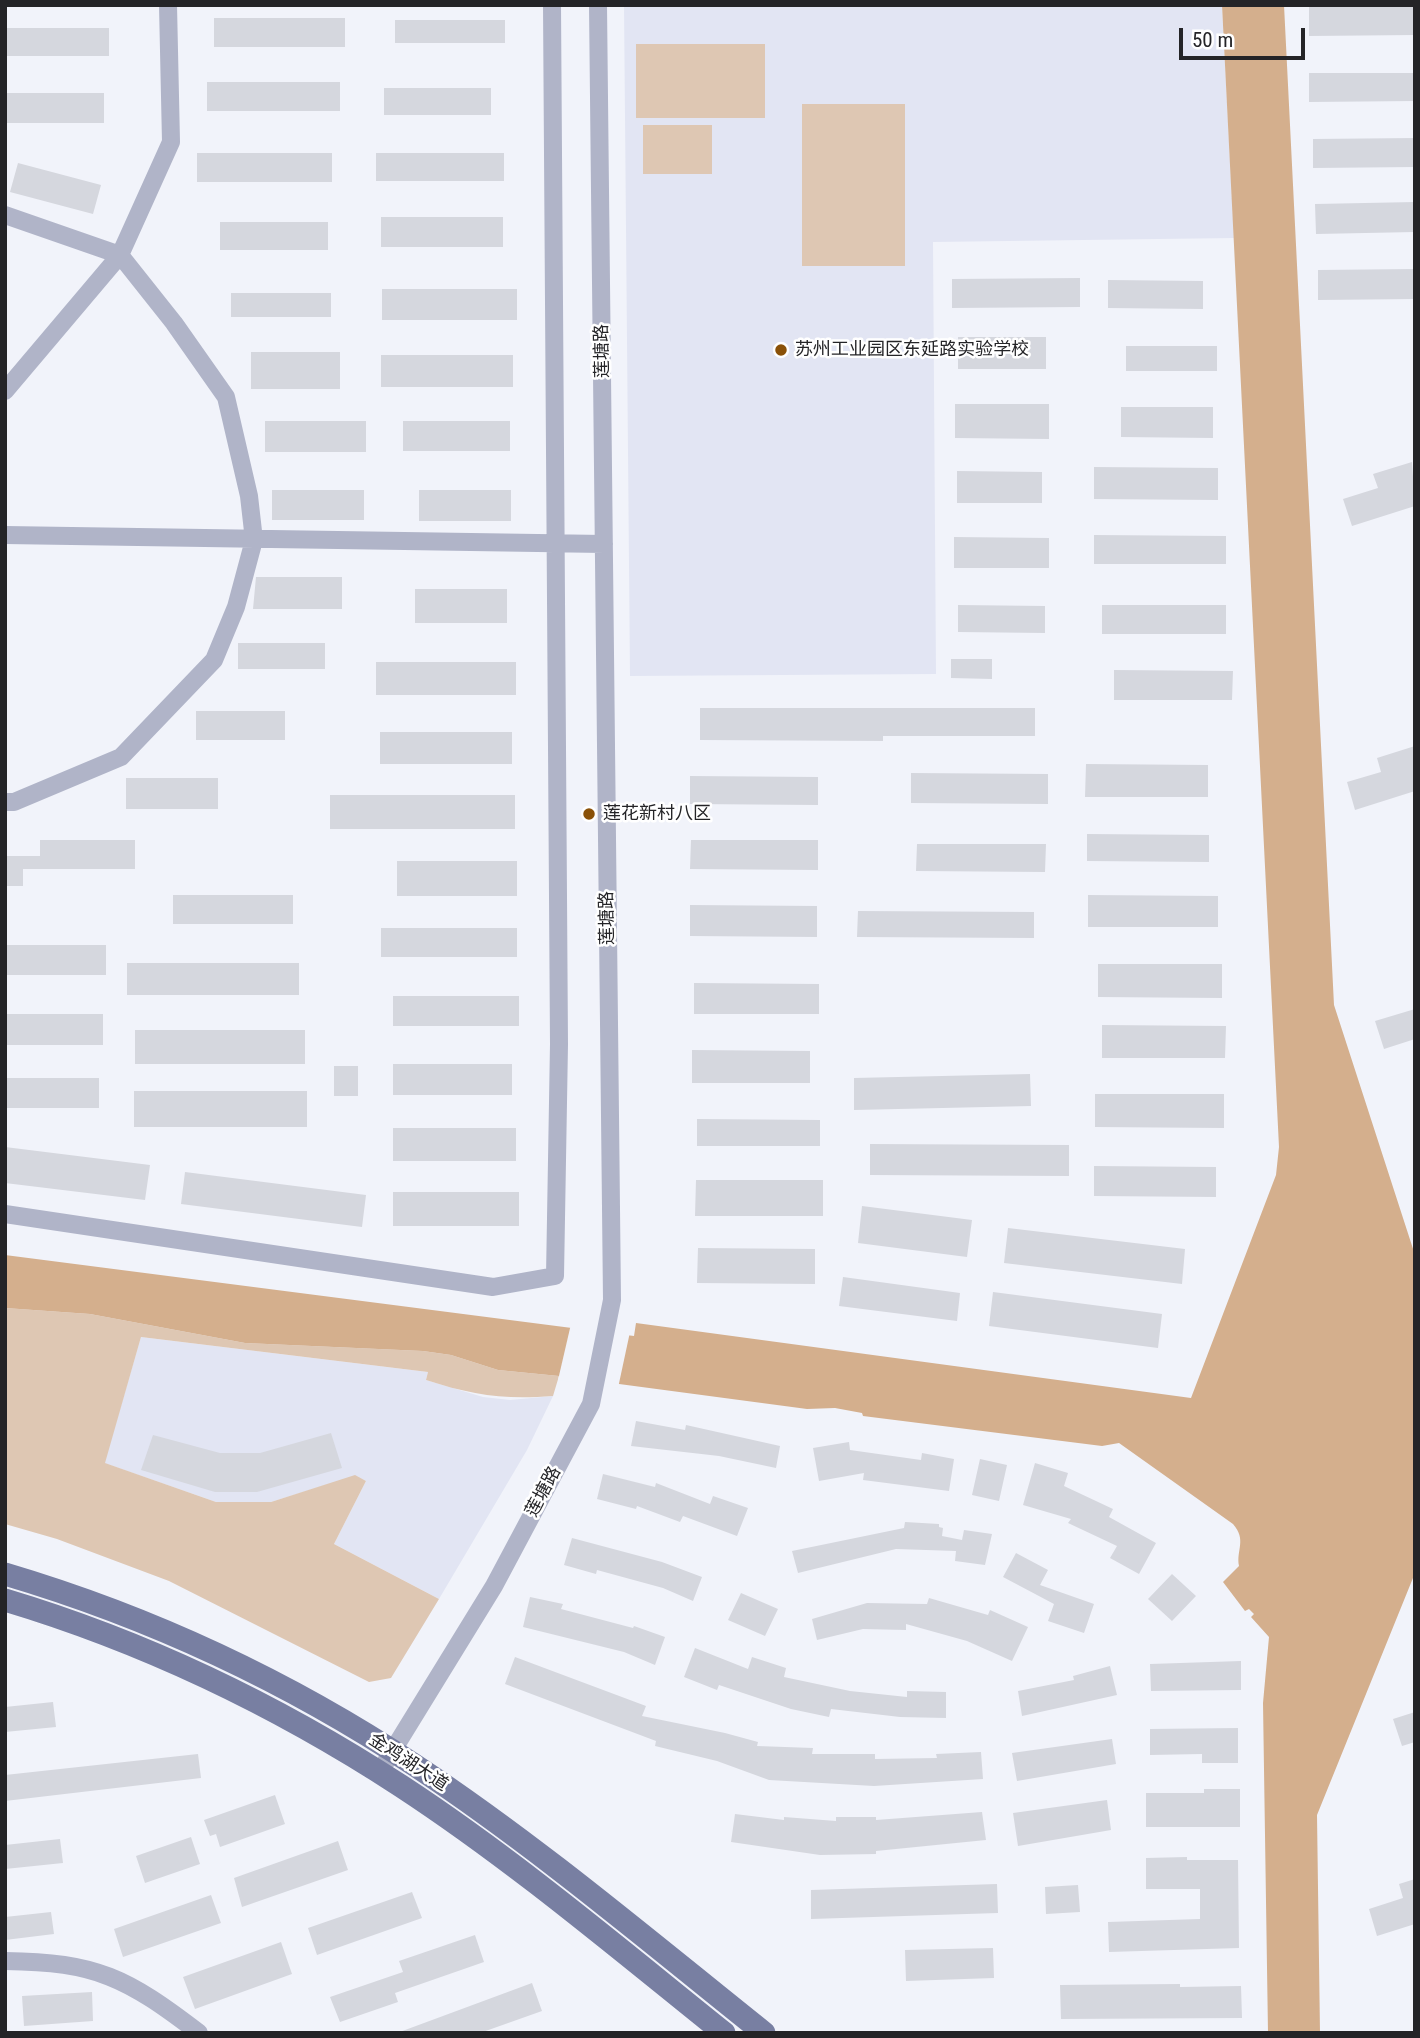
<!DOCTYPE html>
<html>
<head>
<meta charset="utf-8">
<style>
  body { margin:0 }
  #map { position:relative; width:1420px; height:2038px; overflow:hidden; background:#f1f3fa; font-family:"Roboto Condensed",sans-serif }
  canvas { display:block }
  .frame { position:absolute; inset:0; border:7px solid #242427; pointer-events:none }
  .scale { position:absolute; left:1179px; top:28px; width:126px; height:32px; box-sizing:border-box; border:4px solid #242427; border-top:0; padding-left:9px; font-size:21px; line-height:24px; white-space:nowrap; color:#242427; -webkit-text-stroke:5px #fff; paint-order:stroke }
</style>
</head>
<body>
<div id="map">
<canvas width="1420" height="2038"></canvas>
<div class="frame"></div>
<div class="scale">50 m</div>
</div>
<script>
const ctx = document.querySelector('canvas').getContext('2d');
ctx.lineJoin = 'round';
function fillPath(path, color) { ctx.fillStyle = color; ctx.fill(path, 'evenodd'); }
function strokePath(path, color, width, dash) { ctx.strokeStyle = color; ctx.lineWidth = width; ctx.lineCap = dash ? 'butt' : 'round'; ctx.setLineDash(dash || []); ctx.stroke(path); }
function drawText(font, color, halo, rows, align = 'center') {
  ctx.font = font + ' "Roboto Condensed","Noto Sans SC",sans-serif'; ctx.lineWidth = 5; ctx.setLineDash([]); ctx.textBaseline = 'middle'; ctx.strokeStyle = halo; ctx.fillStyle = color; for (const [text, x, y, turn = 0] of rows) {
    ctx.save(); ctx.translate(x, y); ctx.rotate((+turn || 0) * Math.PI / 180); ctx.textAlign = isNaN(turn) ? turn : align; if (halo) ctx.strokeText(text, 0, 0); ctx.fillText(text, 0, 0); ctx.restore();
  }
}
fillPath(new Path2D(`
  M624,5H1222L1234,238L933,242L936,674L630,676Z
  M141,1337L428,1372L426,1380L483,1397L510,1400L553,1396L527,1450L439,1599L334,1544L366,1481L355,1476L271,1502H216L104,1463Z`), '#e2e5f3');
fillPath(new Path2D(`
  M636,44H765V118H636Z
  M802,104H905V266H802Z
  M643,125H712V174H643Z
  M5,1308L90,1314L245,1343L423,1351L451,1355L498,1370L559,1376L553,1396C504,1400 472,1395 426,1380L428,1372L141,1337L105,1463L216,1502H271L355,1475L366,1481L334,1544L439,1599L391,1678L369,1682L169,1581L57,1539L5,1524Z`), '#dec7b3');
fillPath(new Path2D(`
  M1222,5H1284L1334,1005L1415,1255V1573L1317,1815L1320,2033H1268L1263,1703L1269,1637L1251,1617L1254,1614L1249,1609L1245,1611L1223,1582L1239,1566C1236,1550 1247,1540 1233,1524L1119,1443L1102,1446L863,1416L862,1413L835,1408L807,1409L559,1376L498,1370L451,1355L423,1351L245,1343L90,1314L5,1308V1255L634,1336L636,1323L1191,1398L1276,1175L1279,1147Z`), '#d4af8d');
fillPath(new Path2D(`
  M571,1324L630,1332L618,1388L558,1380Z`), '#f1f3fa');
fillPath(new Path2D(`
  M1415,6V35L1309,36V7Z
  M214,18H345V47H214Z
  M395,20H505V43H395Z
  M5,28H109V56H5Z
  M1309,73H1415V101L1309,102Z
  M207,82H340V111H207Z
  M384,88H491V115H384Z
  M5,93H104V123H5Z
  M1415,138V167L1313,168V139Z
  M197,153H332V182H197Z
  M376,153H504V181H376Z
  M18,163L101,185L93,214L10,192Z
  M1415,202V232L1316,234L1315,204Z
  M381,217H503V247H381Z
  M220,222H328V250H220Z
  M1415,269V299L1318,300V270Z
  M1080,278V307L952,308V279Z
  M1108,280L1203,281V309L1108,308Z
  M382,289H517V320H382Z
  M231,293H331V317H231Z
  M958,337H1046V369H958Z
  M1126,346H1217V371H1126Z
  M251,352H340V389H251Z
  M381,355H513V387H381Z
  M955,404H1049V439L955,438Z
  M1121,407H1213V438L1121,437Z
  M265,421H366V452H265Z
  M403,421H510V451H403Z
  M1412,462L1415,506L1352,526L1343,499L1378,488L1373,474Z
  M1094,467L1218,468V500L1094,499Z
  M957,471L1042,472V503H957Z
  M272,490H364V520H272Z
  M419,490H511V521H419Z
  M1094,535L1226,536V564H1094Z
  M954,537L1049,538V568H954Z
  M256,577H342V609H253Z
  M415,589H507V623H415Z
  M958,605L1045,606V633L958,632Z
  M1102,605H1226V634H1102Z
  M238,643H325V669H238Z
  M951,659H992V679L951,678Z
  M376,662H516V695H376Z
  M1114,670L1233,671L1232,700H1114Z
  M700,708H1035V736H883V741L700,740Z
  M196,711H285V740H196Z
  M380,732H512V764H380Z
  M1415,746V791L1355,810L1347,782L1381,772L1377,758Z
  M1086,764L1208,765V797H1085Z
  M911,773L1048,774V804L911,803Z
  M690,776L818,777V805L690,804Z
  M126,778H218V809H126Z
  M330,795H515V829H330Z
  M1087,834L1209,835V862L1087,861Z
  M40,840H135V869H23V886H5V856H40Z
  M691,840H818V870L690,869Z
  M917,844H1046L1045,872L916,871Z
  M397,861H517V896H397Z
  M173,895H293V924H173Z
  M1088,895L1218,896V927H1088Z
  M690,905L817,906V937L690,936Z
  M858,911L1034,912V938L857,937Z
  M381,928H517V957H381Z
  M5,945H106V975H5Z
  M127,963H299V995H127Z
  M1098,964H1222V998L1098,997Z
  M694,983L819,984V1014H694Z
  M393,996H519V1026H393Z
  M1415,1009V1039L1384,1049L1375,1021Z
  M5,1014H103V1045H5Z
  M1102,1025L1226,1026L1225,1058H1102Z
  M135,1030H305V1064H135Z
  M692,1050L810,1051V1083H692Z
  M393,1064H512V1095H393Z
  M334,1066H358V1096H334Z
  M1030,1074L1031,1106L854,1110V1078Z
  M5,1078H99V1108H5Z
  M134,1091H307V1127H134Z
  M1095,1094H1224V1128L1095,1127Z
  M697,1119L820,1120V1146H697Z
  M393,1128H516V1161H393Z
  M870,1144L1069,1145V1176L870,1175Z
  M5,1147L150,1165L145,1200L5,1183Z
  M1094,1166L1216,1167V1197L1094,1196Z
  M185,1172L366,1195L362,1227L181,1204Z
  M696,1180H823V1216H695Z
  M393,1192H519V1226H393Z
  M862,1206L972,1220L967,1257L858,1243Z
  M1008,1228L1185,1249L1182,1284L1004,1263Z
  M698,1248L815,1249V1284L697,1283Z
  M843,1277L960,1293L957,1321L839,1306Z
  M993,1292L1162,1314L1158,1348L989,1326Z
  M636,1421L685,1430L686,1425L780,1446L776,1468L719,1456L631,1446Z
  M331,1433L342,1468L257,1492H215L141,1470L153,1435L220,1453H260Z
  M849,1442L850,1450L921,1460L922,1453L954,1459L949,1491L863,1480L864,1473L819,1481L813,1448Z
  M980,1459L1007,1465L999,1501L972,1495Z
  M1035,1463L1068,1473L1064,1486L1113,1509L1109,1517L1156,1543L1139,1574L1110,1558L1117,1546L1068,1523L1071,1519L1023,1505Z
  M603,1474L655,1487L656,1483L710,1504L713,1496L748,1508L737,1536L683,1516L680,1522L637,1506L636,1509L597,1499Z
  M905,1522L939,1524V1527L943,1528L942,1536L962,1540L964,1530L992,1534L985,1565L955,1561L956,1551L896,1549L798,1573L792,1551L904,1528Z
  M572,1538L662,1562L702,1577L693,1601L663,1588L597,1570L596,1574L564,1565Z
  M1016,1553L1048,1570L1040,1585L1094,1604L1084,1633L1048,1621L1054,1604L1003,1577Z
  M1172,1574L1196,1596L1172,1621L1148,1599Z
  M741,1593L778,1609L765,1636L728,1620Z
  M530,1597L563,1604L561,1609L633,1628L634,1626L665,1637L655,1665L624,1652L523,1627Z
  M929,1598L988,1615L990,1610L1028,1627L1012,1661L967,1641L906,1624V1630L863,1629L817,1640L812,1619L867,1603L927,1604Z
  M695,1648L748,1669L752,1657L786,1668L784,1677L850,1691L907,1697V1691L946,1692V1718L900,1717L831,1709L829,1717L791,1709L719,1685L717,1690L684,1677Z
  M515,1657L646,1706L642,1716L725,1733L758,1742L757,1746L813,1748L812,1754H875V1759L937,1758L936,1754L981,1752L983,1779L874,1786L769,1780L717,1761L655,1746L656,1741L505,1684Z
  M1241,1661V1690L1151,1691L1150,1664Z
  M1110,1666L1117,1695L1022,1716L1018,1691L1074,1680L1073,1676Z
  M53,1702L56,1727L5,1732V1707Z
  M1415,1712V1742L1402,1746L1393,1719Z
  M1238,1728V1763H1202V1754L1150,1755V1729Z
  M1112,1739L1116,1764L1017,1781L1012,1753Z
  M198,1754L201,1778L5,1801V1775Z
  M1204,1789H1240V1827H1146V1793H1204Z
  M275,1795L285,1824L220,1847L216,1834L210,1836L204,1820Z
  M1107,1800L1111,1830L1018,1846L1013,1813Z
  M982,1812L986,1840L876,1851V1854L820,1855L731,1842L735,1814L784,1820V1817L836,1821V1817H876V1820Z
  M191,1837L200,1864L145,1883L136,1856Z
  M60,1839L63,1863L5,1869V1845Z
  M338,1841L348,1870L242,1907L234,1878Z
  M1187,1857V1860H1238L1239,1948L1109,1952L1108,1922L1200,1919V1889H1146V1858Z
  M1415,1879V1924L1377,1936L1369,1909L1403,1898L1399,1884Z
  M997,1884L998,1913L811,1919V1890Z
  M1078,1885L1080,1912L1046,1914L1045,1887Z
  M412,1892L422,1918L317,1955L308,1928Z
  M211,1895L221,1923L123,1957L114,1929Z
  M51,1912L54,1934L5,1940V1917Z
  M475,1935L484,1962L395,1993L398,2002L340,2022L330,1997L403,1972L399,1961Z
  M281,1942L292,1974L195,2009L183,1977Z
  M993,1948L994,1978L906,1981L905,1950Z
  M532,1983L542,2011L480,2033H397Z
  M1180,1984V1987L1241,1986L1242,2018L1061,2019L1060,1985Z
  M92,1992L93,2021L24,2026L22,1996Z`), '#d5d7de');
strokePath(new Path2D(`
  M5,215L120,255L5,391
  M5,535L604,544
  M5,802H14L121,757L214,660L236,607L254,540L249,496L226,397L174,323L120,255L171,142L168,5
  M5,1214L493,1287L555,1276L559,1044L552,5
  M379,1773L494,1586L591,1404L612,1300L598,5
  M5,1961C97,1962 127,1978 199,2033`), '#b0b4c8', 18);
strokePath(new Path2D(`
  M5,1574C150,1617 289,1682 416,1766C538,1847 650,1942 764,2033
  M5,1600C145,1642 278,1706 401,1786C514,1860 618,1948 724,2033`), '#787fa2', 23);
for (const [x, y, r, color] of [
  [781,350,7,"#8a5108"],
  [589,814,7,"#8a5108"]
]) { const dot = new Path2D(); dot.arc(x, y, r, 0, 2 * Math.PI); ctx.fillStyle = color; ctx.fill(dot); strokePath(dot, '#fff', 2.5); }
drawText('18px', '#242427', '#fff', [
  ["苏州工业园区东延路实验学校",795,350],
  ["莲花新村八区",603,814]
], 'left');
drawText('18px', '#242427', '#fff', [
  ["莲塘路",603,351,-91],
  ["莲塘路",608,918,-91],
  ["莲塘路",544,1492,-62],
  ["金鸡湖大道",408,1763,33]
]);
</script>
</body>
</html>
